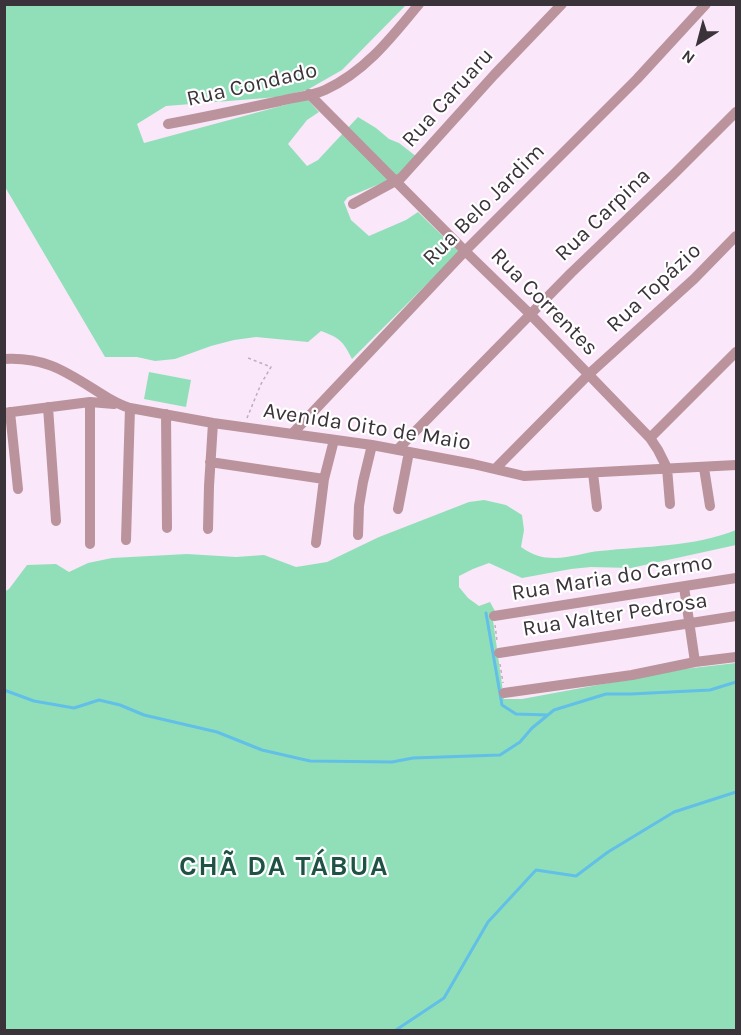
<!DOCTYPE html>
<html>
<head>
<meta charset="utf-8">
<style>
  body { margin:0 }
  #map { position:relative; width:741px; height:1035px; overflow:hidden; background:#fae7f9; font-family:Karla,sans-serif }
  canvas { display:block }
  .frame { position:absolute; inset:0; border:6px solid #3b333a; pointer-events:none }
  .north { position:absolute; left:669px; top:12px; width:60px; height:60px; -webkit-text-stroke:4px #fff; paint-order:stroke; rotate:216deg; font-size:16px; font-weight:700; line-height:24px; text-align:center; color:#3b333a }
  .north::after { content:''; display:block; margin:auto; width:21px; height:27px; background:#3b333a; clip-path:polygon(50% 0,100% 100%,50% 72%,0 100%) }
</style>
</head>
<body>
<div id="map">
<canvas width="741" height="1035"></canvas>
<div class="frame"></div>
<div class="north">N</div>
</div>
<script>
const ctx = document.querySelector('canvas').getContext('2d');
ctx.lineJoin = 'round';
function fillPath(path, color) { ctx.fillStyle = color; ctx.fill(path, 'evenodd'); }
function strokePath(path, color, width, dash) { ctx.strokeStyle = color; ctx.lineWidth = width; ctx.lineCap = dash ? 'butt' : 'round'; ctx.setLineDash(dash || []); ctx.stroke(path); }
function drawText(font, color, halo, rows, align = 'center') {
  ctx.font = font + ' Karla,sans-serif'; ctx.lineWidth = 4.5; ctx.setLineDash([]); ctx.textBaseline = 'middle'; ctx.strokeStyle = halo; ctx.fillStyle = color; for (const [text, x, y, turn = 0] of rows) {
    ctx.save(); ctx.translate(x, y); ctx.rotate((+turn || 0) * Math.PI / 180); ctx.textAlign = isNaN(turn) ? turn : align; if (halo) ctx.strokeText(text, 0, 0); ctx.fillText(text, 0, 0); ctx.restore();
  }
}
fillPath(new Path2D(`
  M4,5H406L342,70L307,90L278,97L166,106L137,124L144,143L307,99L319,112L307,120L288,144L307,166L318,160L358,117L376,128L389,139L399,143L417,157L399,176L348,197L344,202L351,220L369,236L406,220L418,212L459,252L352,359C343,341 340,338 321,331L308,342L256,337L234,340L211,346L175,359L155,361L137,357H105L5,187Z
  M149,372L191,380L186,407L144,399Z
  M484,500L506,505L522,515L524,530L521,547C532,555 542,558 555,558C570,558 586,552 600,551C646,546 694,547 736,530V545L631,568L591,567L571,569L522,578L489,563L473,569L459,576V587L468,598L479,606L490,602L495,611L492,613L504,699H522L684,669L736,663V1030H5L4,592L9,589L27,565L56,564L69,572L88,563L112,558L187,554L236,557L264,555L296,567L327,562L379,537L469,502Z`), '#91dfb9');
strokePath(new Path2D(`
  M486,613L502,705L516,714L548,715
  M4,690L34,701L74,708L99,700L120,705L144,715L217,732L262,750L310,761L392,762L413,758L500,755L520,742L532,728L554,710L606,694H631L710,690L736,682
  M396,1030L444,998L488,922L536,870L576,876L608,852L674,812L736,792`), '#62bfe8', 3);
strokePath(new Path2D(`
  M247,418L261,384L271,367L248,358
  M495,625L497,641
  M500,664L503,683`), '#bdaebc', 1.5, [3, 3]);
strokePath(new Path2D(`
  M309,94L465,251L530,314L650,438L658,450L667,468L670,504
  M168,124C206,117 243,109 280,101C295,97 312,96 325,90C365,72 392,37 419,4
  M353,204L401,178L494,75L562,4
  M4,359C42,357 62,369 92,388C105,396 115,404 130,408L213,423L372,445L473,464L524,476L736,465
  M48,407L56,521
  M10,412L18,489
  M4,413L90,402L114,404
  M166,414L167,528
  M292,434L465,251L637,79L706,4
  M650,438L736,352
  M397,450L571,273L673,175L736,112
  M210,462L324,479
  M704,468L710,506
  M495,469L589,374L694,279L736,236
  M593,473L597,507
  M398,509L409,452
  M208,529L209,486L213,423
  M358,535L359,506L363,482L372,445
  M126,540L130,408
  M316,543L324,479L334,440
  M90,544V402
  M684,587L695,662
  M494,616L736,578
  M499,653L736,616
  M504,693L632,675L695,662L736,657`), '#ba939c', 10);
drawText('22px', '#3b333a', '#fff', [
  ["Rua Condado",252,85,-13],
  ["Rua Caruaru",448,98,-48],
  ["Rua Belo Jardim",484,205,-45],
  ["Rua Carpina",603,215,-44],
  ["Rua Topázio",654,288,-43],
  ["Rua Correntes",544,302,45],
  ["Avenida Oito de Maio",367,427,9],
  ["Rua Maria do Carmo",612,578,-9],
  ["Rua Valter Pedrosa",615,615,-9]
]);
ctx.letterSpacing = '1.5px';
drawText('bold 28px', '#1f5244', '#fff', [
  ["CHÃ DA TÁBUA",284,867]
]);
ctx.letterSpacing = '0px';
</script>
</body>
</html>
